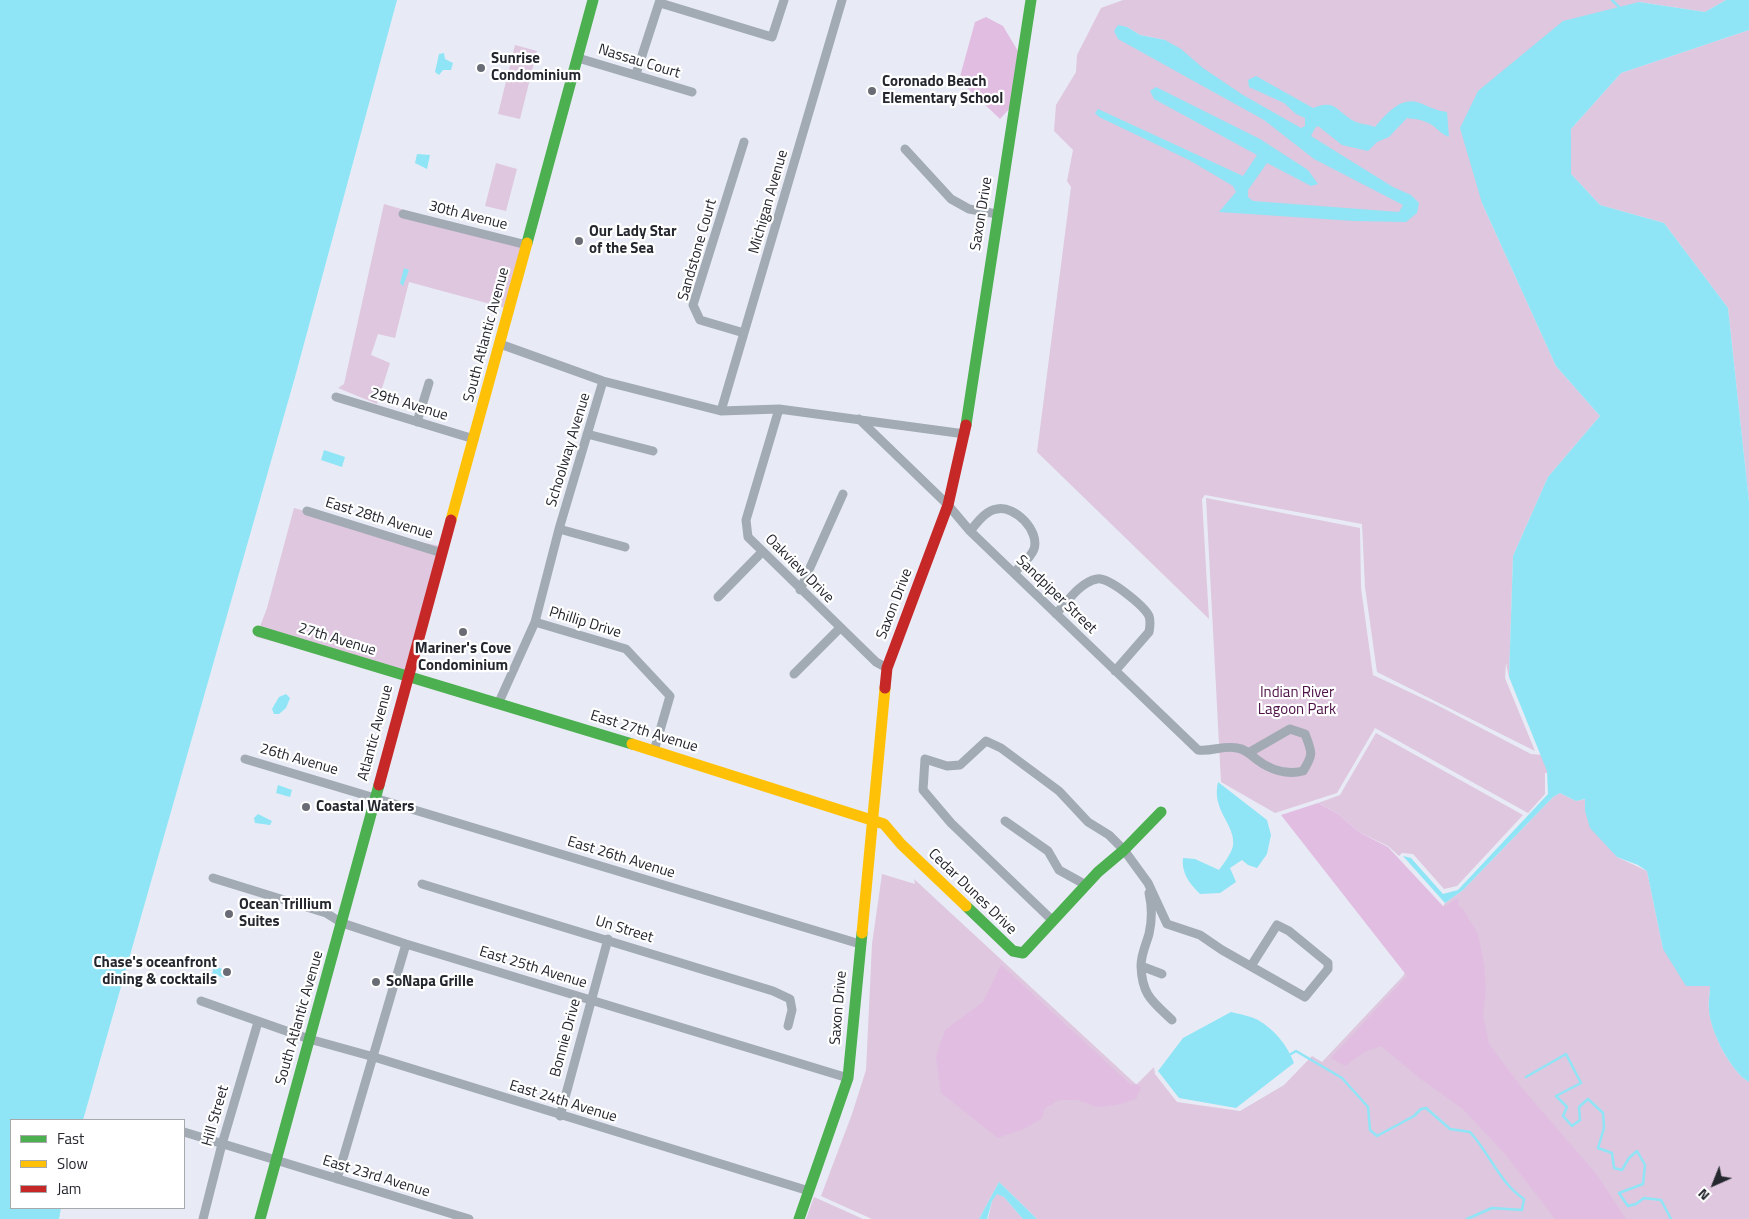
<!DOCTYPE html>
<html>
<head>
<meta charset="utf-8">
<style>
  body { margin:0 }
  #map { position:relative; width:1749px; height:1219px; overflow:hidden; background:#e8ebf5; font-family:"Titillium Web",sans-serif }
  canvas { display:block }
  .legend { position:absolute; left:10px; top:1119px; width:175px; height:90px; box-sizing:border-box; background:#fff; border:1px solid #a7a9ab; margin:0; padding:6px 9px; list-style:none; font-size:15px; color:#24272e }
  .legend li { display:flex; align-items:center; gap:10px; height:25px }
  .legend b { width:25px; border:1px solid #a7a9ab }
  .north { position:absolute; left:1689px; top:1159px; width:50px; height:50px; -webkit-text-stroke:4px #fff; paint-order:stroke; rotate:224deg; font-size:14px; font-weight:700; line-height:20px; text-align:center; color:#24272e }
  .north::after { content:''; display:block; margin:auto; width:18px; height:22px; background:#24272e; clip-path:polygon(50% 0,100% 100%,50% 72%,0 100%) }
</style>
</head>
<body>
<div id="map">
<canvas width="1749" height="1219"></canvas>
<ul class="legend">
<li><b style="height:6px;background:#4caf50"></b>Fast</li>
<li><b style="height:6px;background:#ffc107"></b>Slow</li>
<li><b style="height:6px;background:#c62828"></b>Jam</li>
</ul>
<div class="north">N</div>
</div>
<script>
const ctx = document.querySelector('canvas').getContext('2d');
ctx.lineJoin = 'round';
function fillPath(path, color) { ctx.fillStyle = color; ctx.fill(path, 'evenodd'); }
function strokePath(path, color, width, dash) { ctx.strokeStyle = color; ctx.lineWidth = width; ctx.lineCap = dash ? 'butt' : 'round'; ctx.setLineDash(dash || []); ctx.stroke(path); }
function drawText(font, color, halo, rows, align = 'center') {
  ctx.font = font + ' "Titillium Web",sans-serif'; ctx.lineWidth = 4.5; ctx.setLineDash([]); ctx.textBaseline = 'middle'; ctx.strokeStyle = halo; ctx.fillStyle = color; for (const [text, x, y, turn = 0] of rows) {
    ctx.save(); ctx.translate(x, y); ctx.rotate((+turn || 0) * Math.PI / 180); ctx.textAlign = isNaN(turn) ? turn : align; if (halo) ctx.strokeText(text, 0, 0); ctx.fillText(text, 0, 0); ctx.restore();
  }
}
fillPath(new Path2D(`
  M1123,0H1726L1705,12L1639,2L1482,203L1556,366L1600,416L1548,477L1513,556L1509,677L1506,663L1505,678L1535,751L1377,672L1365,587L1362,524L1205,495L1202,499L1209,619L1037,452L1071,187L1067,181L1073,150L1054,131L1056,105L1076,72L1077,55L1101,8ZM1127,27L1140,35L1165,40L1168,66L1139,50Z
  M1749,30V502L1728,308L1664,223L1600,205L1571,174V129L1621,73Z
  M515,45L537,51L520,119L498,114Z
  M496,163L517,169L506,211L485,206Z
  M384,204L523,244L505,308L409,282L395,338L378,334L371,355L390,363L377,404L338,388L344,384Z
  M1206,498L1360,528L1361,588L1373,675L1435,704L1531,754L1579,758L1581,774L1545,773V794L1528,813L1375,728L1337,793L1275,813L1221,782Z
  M294,508L396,537L440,546L403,675L256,637L267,608Z
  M1376,733L1523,815L1457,886L1444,889L1413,854L1402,853L1399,856L1388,846L1359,832L1338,814L1318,803L1340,795Z
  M1560,793L1576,801L1586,799L1585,811L1617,857L1647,871L1663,949L1710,986C1710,994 1708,1002 1709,1009C1710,1031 1731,1072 1749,1082V1219H1037L999,1182L979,1219H872L821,1196L852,1114L866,1070L872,944L882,874L915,884L914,879L1140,1088L1137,1084L1154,1067L1155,1074L1177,1102L1240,1111L1284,1085L1312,1056L1322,1062L1403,976L1445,903L1463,890L1553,797Z
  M997,1193L1004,1197L1023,1219H988L992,1201Z
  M814,1197L863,1219H806Z`), '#dec7df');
fillPath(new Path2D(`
  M986,17L1003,26L1018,51L1010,108L1000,119L959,80L975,22Z
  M1318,803L1338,814L1359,832L1388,847L1443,906H1446L1458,898L1459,907L1463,909L1478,934L1484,964L1486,990L1483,1015L1489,1044L1522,1088L1597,1175L1626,1219H1555L1506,1155L1463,1109L1422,1080L1381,1046L1364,1052L1345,1066L1331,1058L1407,976L1281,815Z
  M1001,965L1131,1085L1137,1084L1141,1087L1136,1099L1117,1105L1097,1107L1078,1100H1059L1045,1108L1042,1118L1026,1128L998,1138L941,1093L936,1057L945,1030L983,1002Z`), '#e2bde2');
fillPath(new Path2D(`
  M0,0H397L295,377L83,1120H11V1208H61L59,1219H0Z
  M1726,0H1749V30L1621,73L1571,129V174L1600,205L1664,223L1728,308L1749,502V1082C1731,1072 1710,1031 1709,1010C1708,1002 1710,994 1710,986H1686L1663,949L1647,871L1638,865L1617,857L1590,828L1585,811V799L1576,801L1560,793L1553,797L1463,890L1445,903L1403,856L1411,858L1443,894L1458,890L1548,794L1547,771L1509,677L1513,556L1548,477L1600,416L1556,366L1482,203L1460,128L1478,91L1563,21L1639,2L1705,12Z
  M1118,25L1127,27L1140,35L1165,40L1181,49L1203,68L1243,95L1301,128L1305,126V118L1296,114L1284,103L1249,87L1248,80L1256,76L1313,108C1335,99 1336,110 1352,120C1357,124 1368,124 1375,127C1385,115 1400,97 1417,102C1429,106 1433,110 1447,112L1449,137C1441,134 1438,129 1432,125C1424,120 1416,119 1407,118L1389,137L1377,142L1368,151L1342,145L1318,126L1315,128L1311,136L1393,187L1411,195L1419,203L1417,213L1406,222L1354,221L1219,212L1236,192L1233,186L1189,160L1099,117L1095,113L1098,109L1243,176L1257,155L1154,99L1150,91L1156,87L1260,139L1308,170L1318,184L1311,186L1267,163L1248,190V197L1253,201L1399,212L1403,205L1314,159L1264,120L1118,39L1114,31Z
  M444,53L445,59L453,63L451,70H443L439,75L435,72L439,54Z
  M417,154L430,155L427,169L415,163Z
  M404,268L409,270L403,286L400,283Z
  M324,450L345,457L342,467L321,460Z
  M286,694L290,698L286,708L279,714H274L272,709L279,697Z
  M1218,782L1267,820L1271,835L1267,854L1257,868L1248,865L1242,860L1230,868L1236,882L1220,893L1200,894C1190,884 1181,873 1183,858L1195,859L1219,870C1224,863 1231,854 1233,846C1236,824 1211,811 1218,782Z
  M278,785L292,790L290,797L276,793Z
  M258,814L272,821L270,825L255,823L254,818Z
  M214,966L228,971L225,978L212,974Z
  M1231,1012C1239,1014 1250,1016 1258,1020C1274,1029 1288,1046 1294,1063L1236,1108L1179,1098L1158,1071L1183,1038Z
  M999,1182L1037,1219H1023L1004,1197L997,1194L992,1201L987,1219H979Z`), '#8fe5f6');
strokePath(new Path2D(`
  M1612,0L1619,7
  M1291,1054L1296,1051L1342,1078L1368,1107L1370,1130L1377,1136L1414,1116L1421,1109L1426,1108L1450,1129L1470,1132C1490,1154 1499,1182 1524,1199L1522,1210L1492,1208L1467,1219
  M1526,1077L1566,1054L1581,1083L1556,1096L1567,1107L1563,1116L1572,1126L1580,1120L1579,1107L1588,1099L1603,1113L1604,1128L1598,1148L1612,1153L1614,1168L1622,1170L1629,1158L1637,1151L1645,1165L1643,1184L1619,1193L1628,1206L1636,1204L1644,1198L1661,1200L1671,1219`), '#8fe5f6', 2.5);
strokePath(new Path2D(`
  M660,3L772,37L784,0
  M578,58L692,92
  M636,74L660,0
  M905,149L951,199L969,209L997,214
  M403,214L527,245
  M744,333L700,320L693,305L744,142
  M500,344L603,381L721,411L779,409L965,434
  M336,397L474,439
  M779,409L746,520L748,537L876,662L887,668
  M721,411L842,0
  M859,419L948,505L970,531L1198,750C1211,752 1224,745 1237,748C1245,749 1250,754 1256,759C1270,770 1287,775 1303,771C1314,754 1312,752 1305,734L1290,729L1250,752
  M417,422L429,383
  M587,434L653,451
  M307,511L442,553
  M559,529L625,547
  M970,531C977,523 986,510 997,509C1015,505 1040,531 1034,549C1031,558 1020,566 1014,573
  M800,590L843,494
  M718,597L762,552
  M1056,614C1067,602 1080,582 1097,579C1108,576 1144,606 1149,616C1151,622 1150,626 1149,632L1115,671
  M535,622L626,649L670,696L654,751
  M794,674L840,628
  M499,702L535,622L559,529L603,381
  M245,759L860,944
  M1005,821L1048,851L1059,870L1086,885
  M213,878L326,913L342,923L406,944L848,1078
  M422,884L773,991L790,999L792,1010L788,1026
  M1149,893C1152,906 1152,921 1149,934C1146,945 1141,954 1141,966L1162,974
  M1053,921L951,823L923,790L925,759L947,766L960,765L986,741L1001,748L1059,791L1088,822L1109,835L1124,850L1148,883L1167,924L1200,935L1222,950L1305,997L1328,969V963L1289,931L1277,925L1251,966
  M1141,966C1142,995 1152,1001 1172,1020
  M201,1001L309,1039L374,1057L809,1191
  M560,1116L608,939
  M184,1132L469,1219
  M337,1179L406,944
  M203,1219L222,1144L258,1022`), '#a2abb4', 9);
strokePath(new Path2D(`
  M527,243L593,0
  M966,425L1031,0
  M258,631L632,744
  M966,906L1013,951L1023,953L1098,872L1124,850L1161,812
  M260,1219L379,785
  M799,1219L848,1078L862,933`), '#4caf50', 11);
strokePath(new Path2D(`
  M451,520L527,243
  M632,744L884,824L901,844L966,906
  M862,933L885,688`), '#ffc107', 11);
strokePath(new Path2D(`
  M885,688L887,668L948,505L966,425
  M379,785L451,520`), '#c62828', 11);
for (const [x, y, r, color] of [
  [481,68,5,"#696c74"],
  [872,91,5,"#696c74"],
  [579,241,5,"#696c74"],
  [463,632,5,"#696c74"],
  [306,807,5,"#696c74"],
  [229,914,5,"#696c74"],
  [227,972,5,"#696c74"],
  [376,982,5,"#696c74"]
]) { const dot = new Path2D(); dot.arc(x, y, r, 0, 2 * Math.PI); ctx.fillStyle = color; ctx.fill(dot); strokePath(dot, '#fff', 2); }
drawText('bold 15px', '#24272e', '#fff', [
  ["Sunrise",491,59],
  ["Condominium",491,76],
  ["Coronado Beach",882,82],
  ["Elementary School",882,99],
  ["Our Lady Star",589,232],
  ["of the Sea",589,249],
  ["Mariner's Cove",463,649,"center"],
  ["Condominium",463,666,"center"],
  ["Coastal Waters",316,807],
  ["Ocean Trillium",239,905],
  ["Suites",239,922],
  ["Chase's oceanfront",217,963,"right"],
  ["dining & cocktails",217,980,"right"],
  ["SoNapa Grille",386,982]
], 'left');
drawText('15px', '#24272e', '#fff', [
  ["Nassau Court",639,62,17],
  ["Michigan Avenue",769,202,-74],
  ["Saxon Drive",982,214,-81],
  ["30th Avenue",468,216,14],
  ["Sandstone Court",698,250,-74],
  ["South Atlantic Avenue",487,335,-75],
  ["29th Avenue",409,405,17],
  ["Schoolway Avenue",569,450,-73],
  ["East 28th Avenue",379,519,17],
  ["Oakview Drive",799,569,45],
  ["Sandpiper Street",1056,595,44],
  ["Saxon Drive",895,604,-69],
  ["Phillip Drive",585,623,17],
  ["27th Avenue",337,640,17],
  ["East 27th Avenue",644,732,17],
  ["Atlantic Avenue",376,733,-75],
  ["26th Avenue",299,760,16],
  ["East 26th Avenue",621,858,17],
  ["Cedar Dunes Drive",972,892,44],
  ["Un Street",624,930,17],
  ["East 25th Avenue",533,968,17],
  ["Saxon Drive",839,1008,-85],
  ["South Atlantic Avenue",300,1018,-74],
  ["Bonnie Drive",566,1038,-75],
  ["East 24th Avenue",563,1102,17],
  ["Hill Street",216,1116,-74],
  ["East 23rd Avenue",376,1177,17]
]);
drawText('15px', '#4c1046', '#fff', [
  ["Indian River",1297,693],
  ["Lagoon Park",1297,710]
]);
</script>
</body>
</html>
